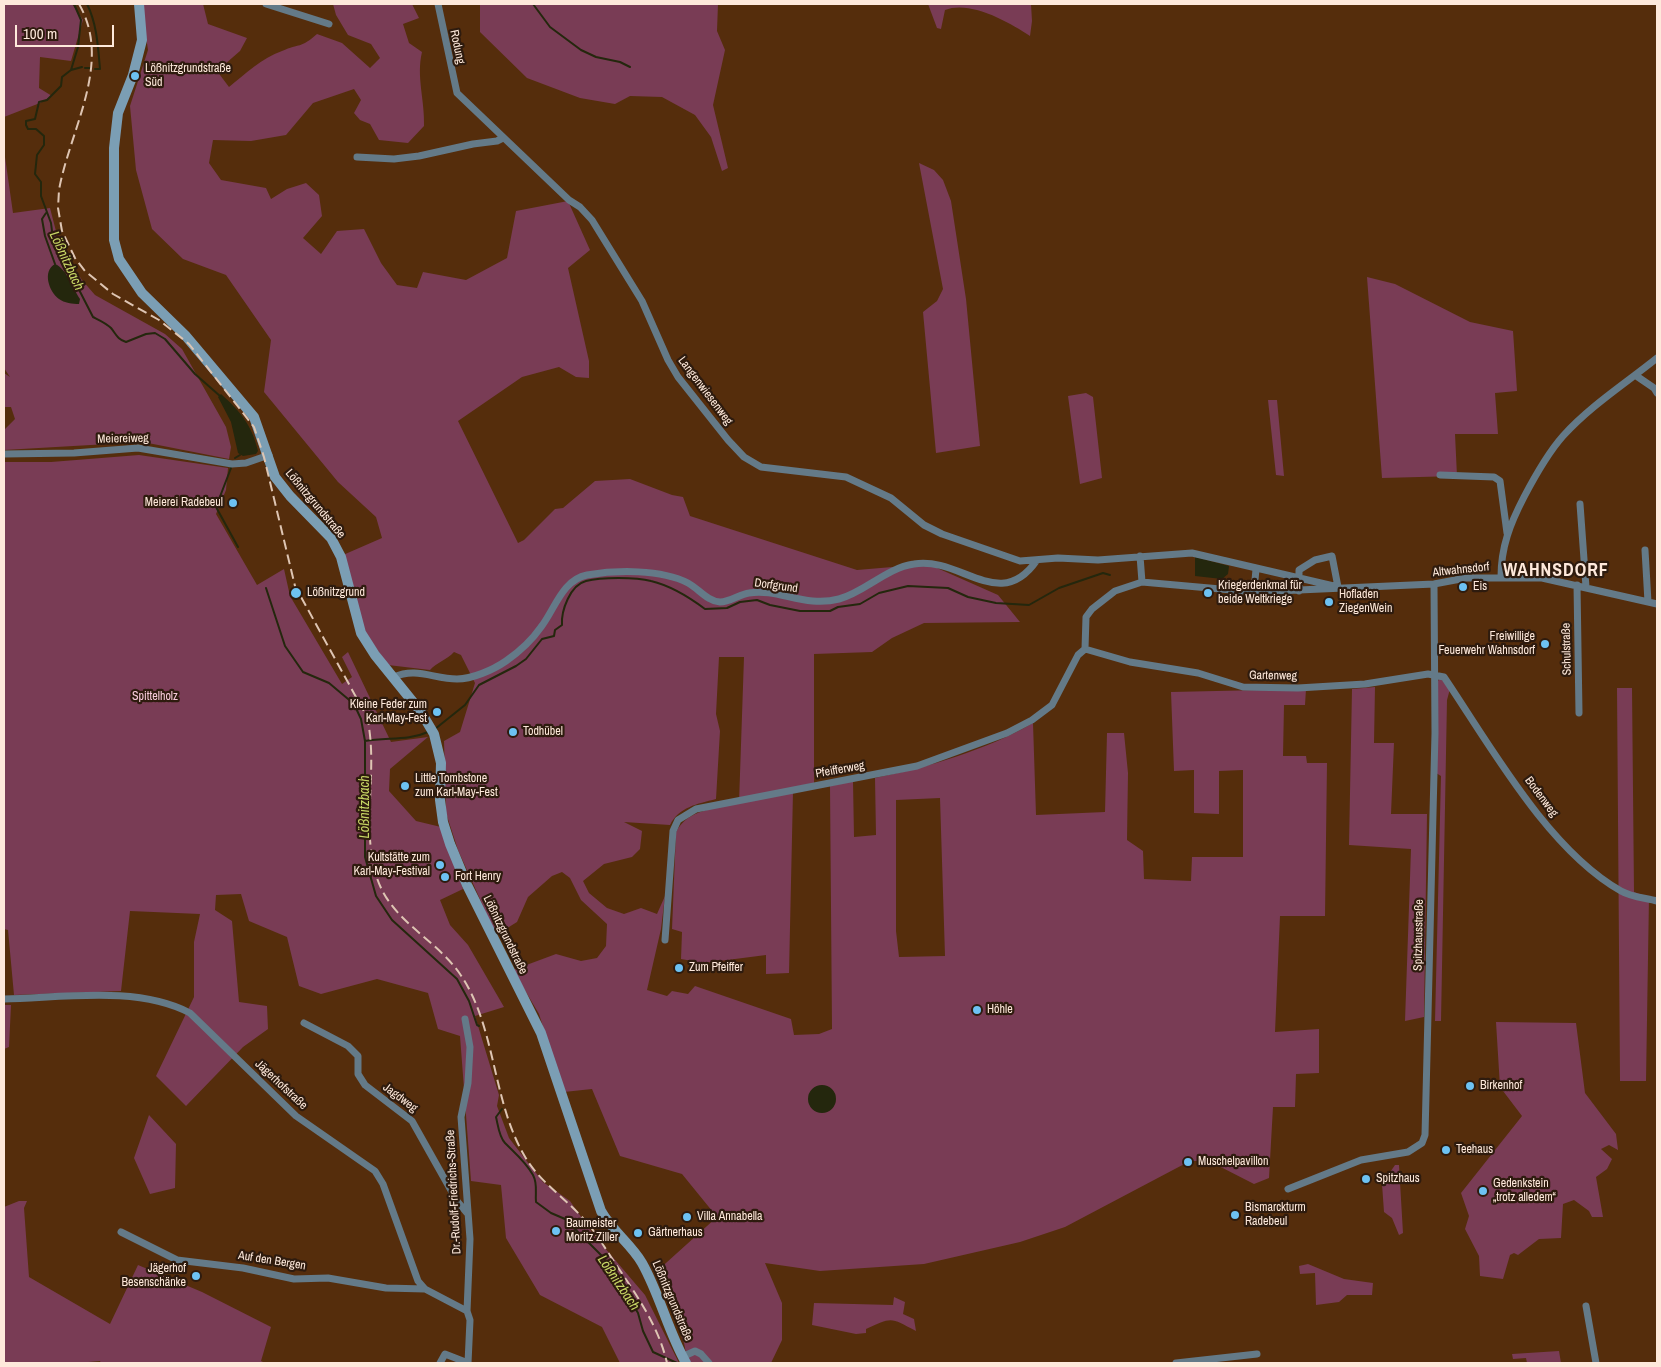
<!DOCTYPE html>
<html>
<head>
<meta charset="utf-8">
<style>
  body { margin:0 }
  #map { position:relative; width:1661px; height:1367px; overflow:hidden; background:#552d0c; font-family:"Archivo Narrow",sans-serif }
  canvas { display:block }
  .frame { position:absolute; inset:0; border:5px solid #fee9db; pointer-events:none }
  .scale { position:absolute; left:15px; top:25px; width:99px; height:22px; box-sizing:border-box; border:2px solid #fee9db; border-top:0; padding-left:6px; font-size:15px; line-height:18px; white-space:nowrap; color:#fee9db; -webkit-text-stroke:4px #2e1b0e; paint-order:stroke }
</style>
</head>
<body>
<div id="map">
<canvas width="1661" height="1367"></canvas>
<div class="frame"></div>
<div class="scale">100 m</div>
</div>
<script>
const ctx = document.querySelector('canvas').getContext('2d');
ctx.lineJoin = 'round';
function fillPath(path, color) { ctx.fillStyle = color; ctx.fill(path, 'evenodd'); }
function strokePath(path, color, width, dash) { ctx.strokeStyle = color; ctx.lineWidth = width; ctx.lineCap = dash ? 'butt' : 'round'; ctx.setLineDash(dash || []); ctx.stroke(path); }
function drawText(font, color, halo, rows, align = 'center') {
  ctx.font = font + ' "Archivo Narrow",sans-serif'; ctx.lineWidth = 4.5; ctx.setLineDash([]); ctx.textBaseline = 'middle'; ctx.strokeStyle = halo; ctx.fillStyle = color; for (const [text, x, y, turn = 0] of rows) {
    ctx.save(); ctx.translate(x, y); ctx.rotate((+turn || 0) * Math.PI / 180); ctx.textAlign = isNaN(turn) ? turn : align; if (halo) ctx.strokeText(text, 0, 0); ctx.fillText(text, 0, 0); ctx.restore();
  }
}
fillPath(new Path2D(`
  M4,4H72L83,20L71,61L40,57L39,88L52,96L40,103L4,117Z
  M141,4H203L208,24L247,38L240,51L217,71L229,87C245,74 262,58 282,51C300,43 300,49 317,34L342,43L370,68L380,58L371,44L348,35L336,15L333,4H412L419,18L403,24L409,43L422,52C416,77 425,100 424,126L408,143L379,140L370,124L360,120L354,113L361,100L354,89L313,103L286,135L251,141L213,140L209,163L221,180L266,188L271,199L287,189L306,183L319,195L322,216L303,238L321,254L337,231L364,229L381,263L397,285L417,288L423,272L466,280L507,258L516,211L568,201L590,250L568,268L589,361V378L576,377L559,367L522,377L458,421L518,543L524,540L555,509L563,508L595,481L630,479L672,495L683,497L690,516L857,570L928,564L998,595L1020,622L924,623L892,638L872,652L814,654V783L793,792L789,973L766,974V955L704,963L681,959L682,932L672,929L676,832C688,809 715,809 739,803L744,657H719L716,714L720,731L716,799C697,804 679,807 670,825L624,822L642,831L640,849L632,857L604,864L583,881L589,893L607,908L624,914L641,908L657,914L665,896L661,929L647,990L667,996L672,991L688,994L695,986L791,1019L794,1035L819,1034L832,1029L830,786L853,781L854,837L876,835L875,778C929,767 986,750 1033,723L1036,815L1105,812L1107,733H1124L1128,773L1127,840L1143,851L1144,879L1191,881L1192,857H1243V770L1219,771V814L1194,813V770L1174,771L1171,692L1306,689L1305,705H1284L1283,756H1306L1307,763H1327L1325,916H1280L1275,1032L1319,1029V1073L1296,1074L1295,1107H1273L1269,1178L1254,1184L1209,1161H1190L1065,1227L1020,1242L924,1264L820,1271L765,1263L782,1303V1340L771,1363H688L684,1343L656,1272L717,1217L682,1174L620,1156L592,1089L564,1092L539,1014L513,970L556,954L581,961L597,958L606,946L607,924L581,900L570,878L562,872L552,876L528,897L517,922L496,935L458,850L446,813L444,741L460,732L475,683L461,655L454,652C447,660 437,662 430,670L388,665L365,632L343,555L382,538L376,517L338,482L264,392L271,340L226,275L183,259L152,229L136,170L130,106L148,50ZM940,798L945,956L899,957L896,931V800Z
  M480,4H718L717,31L725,50L713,105L728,168L722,171L711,137L695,115L662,97L630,96L615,104L580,98L527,78L480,32Z
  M928,4H1031L1032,21L1030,36C1009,22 970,0 945,10L941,29L937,28Z
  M4,150L13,213L50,208L58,239L68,259L82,280L95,295L165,334L182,349L226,427L231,447L229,459L143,442L4,450V430L15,419L11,407H4V373L10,377L4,368Z
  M919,163L934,170L943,180L951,201L966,299L980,446L936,453L923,312L937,301L943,289Z
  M1367,277L1395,284L1470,322L1513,331L1517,391L1495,393L1498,434H1455L1457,476L1382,478Z
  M1086,393L1093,397L1102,478L1080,484L1068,396Z
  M1268,400H1277L1284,476L1276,475Z
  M139,455L228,468L226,490L216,514L257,585L284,569L290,596L342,684L352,677L342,657L348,652L391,742L428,737L390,769L389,791L416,821L441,827L463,889L440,900L450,925L468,945L504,1007L475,1016L499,1095L497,1106L509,1138L543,1182L570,1201L593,1234L645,1295L679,1363H620L602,1327L540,1295L506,1238L501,1185L471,1181L460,1036L438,1029L428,993L377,979L321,994L299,986L287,937L249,921L241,894L216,895L215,910L232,921L239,1002L267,1006L268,1029L243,1047L186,1106L156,1076L194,997V942L200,914L130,911L121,991L14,995L8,930L4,929V462H51Z
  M1440,678L1450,689L1447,700L1441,1021H1435L1441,776L1436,773L1438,681Z
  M1375,687L1374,743H1394L1391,814H1427L1424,1017L1405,1021L1411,849L1349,845L1352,689Z
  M1617,688H1632L1634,892L1649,897L1646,1081H1620Z
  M4,1005H11L9,1047L4,1049Z
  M1496,1022L1576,1023L1585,1093L1616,1134L1618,1150L1609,1145L1601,1149L1612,1159L1607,1169L1596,1177L1603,1217H1592L1589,1211L1574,1200L1563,1204L1561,1238L1539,1239L1518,1255L1514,1253L1510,1255L1503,1279L1480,1276L1479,1256L1465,1229L1469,1216L1461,1193L1522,1116L1500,1087Z
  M149,1115L176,1144L175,1188L150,1194L134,1158Z
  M1395,1165H1399L1403,1233L1399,1235L1392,1218L1384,1212L1382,1184Z
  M19,1201H27L24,1208L29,1277L110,1324L138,1265L202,1292L271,1327L261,1361L265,1363H101L100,1361L77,1363H4V1207Z
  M1308,1264L1344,1279L1373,1283L1372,1295H1347L1339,1302L1316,1305L1315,1273L1300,1274L1299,1266Z
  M894,1297L905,1302L903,1314L914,1319L916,1331C891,1318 893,1316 866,1329V1333L856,1334L812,1325L814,1303L893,1305Z
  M1559,1351L1561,1363H1527L1526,1358L1513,1359L1512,1354Z`), '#793c55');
fillPath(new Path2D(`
  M55,264C67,269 73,289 80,299L79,304C73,304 64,303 59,299C49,292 42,271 55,264Z
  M221,394C240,411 252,425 258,451L256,454L243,456L238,453L231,422L218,397Z
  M1195,557L1229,566L1228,574L1222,579L1195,576Z
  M808 1099a14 14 0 1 1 28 0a14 14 0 1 1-28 0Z`), '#24270d');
strokePath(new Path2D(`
  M74,4L81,20L78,47L71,70L62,77L61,86L47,100L39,102L35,119L26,121V125L28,129H36L44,136V145L37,155L35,174L41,182V196L51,223L53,239L93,317C99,320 106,323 111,328C116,334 117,339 126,342L146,334L155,333L165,339L195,374L220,396
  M87,4C97,24 98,47 100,69H95
  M533,4L550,27L581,50L596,57L620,62L630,67
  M85,68H90
  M71,70L82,67
  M46,213L42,219L45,236L55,264
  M235,458L240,455
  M231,468L216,507L238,547
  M266,588L285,646L303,672L329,683L354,704L361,719L365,741V857L376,896L392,920L457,979L469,1001L477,1025L479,1026
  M435,729L465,705L479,685L516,666L526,659L542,639L554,636L555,630L562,625C561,611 570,585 586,581C601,577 636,577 651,581C672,586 689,597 705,609L727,608L740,602L757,600L770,605L800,611H830L838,607L860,604L879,593L908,586L948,588L968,597L996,603L1029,605L1059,588L1103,573L1110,575
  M365,741C387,737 408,741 428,732
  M502,1109L496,1117C498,1125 499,1137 505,1143C515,1153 526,1162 533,1175C538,1184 535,1193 536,1202L551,1213L565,1219L604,1258L613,1279L622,1286L638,1313L643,1331L653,1352L677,1363`), '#24270d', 2);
strokePath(new Path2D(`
  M266,4L329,24
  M438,4L457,93L569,200L580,207L592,220L642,301L668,360L678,377L728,440L744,457L761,467L846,477L891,498L924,525L942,534L1020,561L1058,558L1098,560L1192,553L1338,587
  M357,157L394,159L419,156L473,144L497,141L503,138
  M1635,375L1654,388L1657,393
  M4,454L74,453L138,448L232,464L246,463L269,455
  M1440,475L1494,477L1500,481L1507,533
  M1580,504L1586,587
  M1645,550L1648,602
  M1140,556L1142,582
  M1501,577C1501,547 1510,524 1524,497C1535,476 1547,454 1563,436C1590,406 1626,383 1657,358
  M1577,585L1579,713
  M1299,591V570L1315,560L1332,556L1338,587
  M1254,592L1256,569
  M1085,649L1130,662L1198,673L1243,687L1298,688L1365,684L1428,674L1444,677C1490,745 1548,850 1621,891C1631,897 1646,898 1657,901
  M1085,649L1086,617L1092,609L1115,591L1142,582L1254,592L1434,584L1466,578H1542L1657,604
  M394,677C416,667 434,679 457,679C472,679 493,670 506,661C519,652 532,640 541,627C555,609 562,580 587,575C616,570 661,569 688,583C699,589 707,601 720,602C730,602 740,594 749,593C778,588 805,608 839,599C865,592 886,568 914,564C961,556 1000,614 1037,560
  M665,940L673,831L678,820L696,809L917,766L1007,733L1032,720L1052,705L1078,655L1085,649
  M4,999C61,998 137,985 190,1013L296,1116L375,1171L383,1184L418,1281L425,1289L467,1311
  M465,1019L470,1047L468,1083L461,1117L470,1239L467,1311L470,1320L468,1363
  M304,1023L348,1046L358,1056V1074L365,1085L412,1121L457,1201L467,1213
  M1288,1189L1361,1160L1408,1152L1422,1143L1425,1135L1435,733L1434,584
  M121,1232L177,1260L243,1268L294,1279L328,1278L386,1288L425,1289
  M1586,1306L1596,1363
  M682,1357L695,1351L701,1354L709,1363
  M440,1363L445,1354L468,1363
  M1176,1363L1257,1354`), '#647a88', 7);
strokePath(new Path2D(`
  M139,4L142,40L133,75L118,113L114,148V240L119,259L142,293L185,335L254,417L275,477L290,496L331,538L341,557L361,633L375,655L421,712L434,734L441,763L440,800L443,822L450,844L467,885L541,1033L601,1211C612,1231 631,1244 642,1263C660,1295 668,1331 686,1363`), '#7b9eb4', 10);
strokePath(new Path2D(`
  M79,4C113,63 70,129 59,190L58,208L62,231L75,258L85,271L113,294L159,320L189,344L254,427L264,457L295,586L367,717C379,769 360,826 377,878C391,921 435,938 460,974C496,1026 492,1100 524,1155C538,1180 560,1194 580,1215C593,1228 603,1245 613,1260C635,1293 658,1324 667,1363`), '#dec5b3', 2, [10, 5]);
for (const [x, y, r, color] of [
  [135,76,5,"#6dc2f3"],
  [233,503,5,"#6dc2f3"],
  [1463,587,5,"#6dc2f3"],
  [296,593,6,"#6dc2f3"],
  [1208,593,5,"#6dc2f3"],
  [1329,602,5,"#6dc2f3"],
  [1545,644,5,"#6dc2f3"],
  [437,712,5,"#6dc2f3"],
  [513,732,5,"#6dc2f3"],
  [405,786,5,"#6dc2f3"],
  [440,865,5,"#6dc2f3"],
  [445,877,5,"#6dc2f3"],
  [679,968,5,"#6dc2f3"],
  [977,1010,5,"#6dc2f3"],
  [1470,1086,5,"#6dc2f3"],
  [1446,1150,5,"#6dc2f3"],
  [1188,1162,5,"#6dc2f3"],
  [1366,1179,5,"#6dc2f3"],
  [1483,1191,5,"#6dc2f3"],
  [1235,1215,5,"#6dc2f3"],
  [687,1217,5,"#6dc2f3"],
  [556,1231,5,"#6dc2f3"],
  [638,1233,5,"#6dc2f3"],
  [196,1276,5,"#6dc2f3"]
]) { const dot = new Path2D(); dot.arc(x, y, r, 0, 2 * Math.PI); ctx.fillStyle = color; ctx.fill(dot); strokePath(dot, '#2e1b0e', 2); }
drawText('12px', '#fee9db', '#2e1b0e', [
  ["Rodung",457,47,78],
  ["Langenwiesenweg",705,391,53],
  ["Meiereiweg",123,439,-1],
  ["Lößnitzgrundstraße",315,504,50],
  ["Altwahnsdorf",1461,570,-6],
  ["Dorfgrund",776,586,8],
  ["Schulstraße",1567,649,-91],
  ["Gartenweg",1273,676,1],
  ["Pfeifferweg",840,770,-10],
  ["Bodenweg",1541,797,53],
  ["Lößnitzgrundstraße",505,935,64],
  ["Spitzhausstraße",1419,935,-89],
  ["Jägerhofstraße",281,1085,43],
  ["Jagdweg",400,1098,37],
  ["Dr.-Rudolf-Friedrichs-Straße",454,1192,-93],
  ["Auf den Bergen",272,1261,9],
  ["Lößnitzgrundstraße",672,1301,67]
]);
drawText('12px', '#fee9db', '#2e1b0e', [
  ["Lößnitzgrundstraße",145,69],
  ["Süd",145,83],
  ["Meierei Radebeul",223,503,"right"],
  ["Kriegerdenkmal für",1218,586],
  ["beide Weltkriege",1218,600],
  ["Eis",1473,587],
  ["Lößnitzgrund",307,593],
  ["Hofladen",1339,595],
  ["ZiegenWein",1339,609],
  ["Freiwillige",1535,637,"right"],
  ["Feuerwehr Wahnsdorf",1535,651,"right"],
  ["Kleine Feder zum",427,705,"right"],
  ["Karl-May-Fest",427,719,"right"],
  ["Todhübel",523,732],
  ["Little Tombstone",415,779],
  ["zum Karl-May-Fest",415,793],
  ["Kultstätte zum",430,858,"right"],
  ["Karl-May-Festival",430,872,"right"],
  ["Fort Henry",455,877],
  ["Zum Pfeiffer",689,968],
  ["Höhle",987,1010],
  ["Birkenhof",1480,1086],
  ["Teehaus",1456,1150],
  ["Muschelpavillon",1198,1162],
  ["Spitzhaus",1376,1179],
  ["Gedenkstein",1493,1184],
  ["„trotz alledem“",1493,1198],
  ["Bismarckturm",1245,1208],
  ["Radebeul",1245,1222],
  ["Villa Annabella",697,1217],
  ["Baumeister",566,1224],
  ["Moritz Ziller",566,1238],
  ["Gärtnerhaus",648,1233],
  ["Jägerhof",186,1269,"right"],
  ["Besenschänke",186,1283,"right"]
], 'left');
drawText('12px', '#f9cbdb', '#2e1b0e', [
  ["Spittelholz",155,697]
]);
drawText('italic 14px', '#c7d665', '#2e1b0e', [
  ["Lößnitzbach",66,261,65],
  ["Lößnitzbach",365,807,-90],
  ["Lößnitzbach",618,1283,56]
]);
ctx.letterSpacing = '1px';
drawText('bold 18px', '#fee9db', '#2e1b0e', [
  ["WAHNSDORF",1556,571]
]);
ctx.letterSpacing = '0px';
</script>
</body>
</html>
